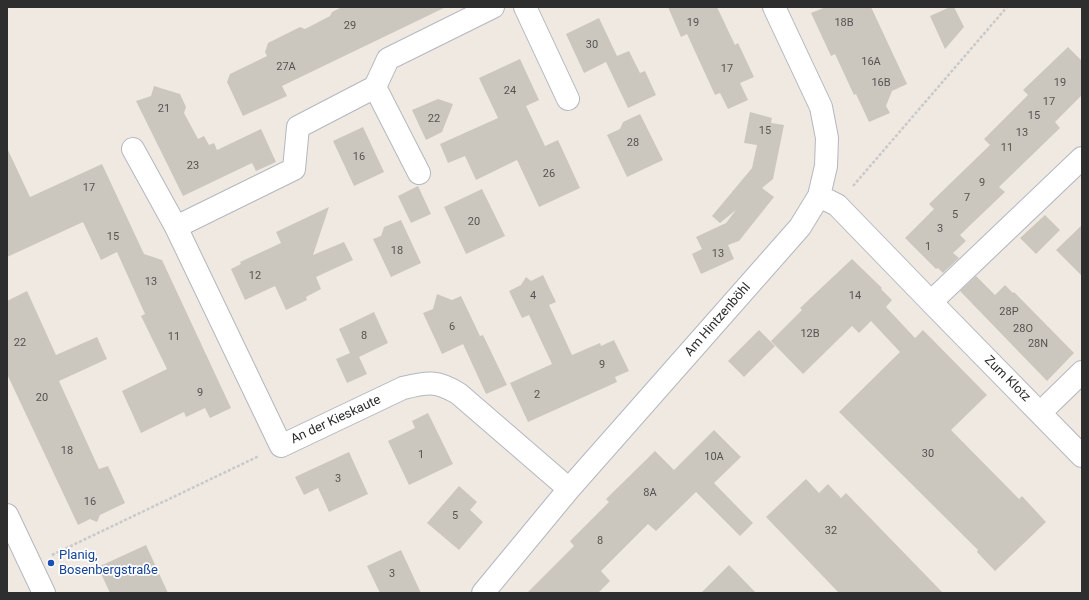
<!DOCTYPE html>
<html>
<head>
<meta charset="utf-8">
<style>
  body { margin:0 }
  #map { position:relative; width:1089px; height:600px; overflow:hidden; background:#efe9e1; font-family:Roboto,sans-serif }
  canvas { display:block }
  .frame { position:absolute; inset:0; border:8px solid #2e2e2e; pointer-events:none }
</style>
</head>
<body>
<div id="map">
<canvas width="1089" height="600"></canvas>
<div class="frame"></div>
</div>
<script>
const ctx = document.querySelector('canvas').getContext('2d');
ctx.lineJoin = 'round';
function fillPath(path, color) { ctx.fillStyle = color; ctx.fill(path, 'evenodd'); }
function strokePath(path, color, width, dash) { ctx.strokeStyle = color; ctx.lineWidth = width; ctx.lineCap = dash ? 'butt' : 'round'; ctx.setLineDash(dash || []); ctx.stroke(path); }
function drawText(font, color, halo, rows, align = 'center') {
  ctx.font = font + ' Roboto,sans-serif'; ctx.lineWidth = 3.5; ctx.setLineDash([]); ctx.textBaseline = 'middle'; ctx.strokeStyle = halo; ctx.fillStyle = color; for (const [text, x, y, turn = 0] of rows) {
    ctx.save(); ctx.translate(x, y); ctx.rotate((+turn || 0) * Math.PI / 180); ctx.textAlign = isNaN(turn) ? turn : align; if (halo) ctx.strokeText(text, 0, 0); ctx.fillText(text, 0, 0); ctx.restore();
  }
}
fillPath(new Path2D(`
  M342,7H446L282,86L287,96L243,116L227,82L230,74L267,56L265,52L268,43L300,27L305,29L330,16L332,12Z
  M668,7H717L735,45L738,43L754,77L740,83L748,100L728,109L720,93L715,95L687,34L681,37Z
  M826,7H871L907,84L892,91L886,106L890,113L869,122L856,94L854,95L835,54L831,56L811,13Z
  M950,7H954L964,27L945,49L930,16Z
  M599,18L617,56L629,51L640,73L645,71L656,95L628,108L606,62L584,73L566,34Z
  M1068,47L1082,61V95L1055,122L1060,128L999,187L1005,192L960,235L966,241L953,253L959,258L943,273L938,268L936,269L905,238L934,209L929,204L990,145L984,139L1028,95L1023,90Z
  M520,59L539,100L526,106L545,146L558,140L580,188L539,207L517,160L476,180L465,156L448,163L440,144L498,118L479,78Z
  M154,86L180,94L186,107L184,113L198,139L204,136L209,145L214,143L217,150L261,129L276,162L256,171L252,163L183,196L136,101L151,96Z
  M438,99L453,104L442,132L426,140L412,110Z
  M750,112L772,118L771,123L784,125L773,179L762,188L774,197L739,241L728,245L734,259L701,274L692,254L702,249L696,237L726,223L736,210L720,223L712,216L752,168L757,145L744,143Z
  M640,114L663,160L627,177L607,135L620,129L623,122Z
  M363,127L384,172L354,186L333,141Z
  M7,148L30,197L102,164L144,254L162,260L231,408L210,418L205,408L186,417L184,412L141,433L122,391L167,369L141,316L145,314L117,252L101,260L83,222L7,257Z
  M418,186L431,214L411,223L398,196Z
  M482,189L505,236L466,254L444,207Z
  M329,207L313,255L344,242L353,260L316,277L321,289L306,297L307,300L286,310L275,286L245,300L231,269L241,264L240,262L281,243L276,232Z
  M1045,215L1060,230L1036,254L1020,238Z
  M401,220L421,263L391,277L373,239L381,236L384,227Z
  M1082,225V276L1056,250Z
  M852,259L882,288L881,289L892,300L886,307L915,338L923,330L987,395L951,430L1019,499L1022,496L1046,522L995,571L977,552L978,550L839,412L900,352L871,321L859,333L852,326L803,374L771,341L802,310L800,308Z
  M543,275L556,302L549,305L572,355L600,343L601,346L614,340L629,371L615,377L617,382L528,422L510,383L552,364L529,315L522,318L509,291L521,285L526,277L531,281Z
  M976,276L995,295L1005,285L1013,293L1014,292L1074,353L1047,381L960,291Z
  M27,291L56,355L97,337L107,359L59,381L99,469L108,466L125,503L100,515L97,522L90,519L78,525L7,374V301Z
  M437,294L452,300L461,296L480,336L475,338L483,335L507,385L486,394L463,344L442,354L423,313L433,309Z
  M374,312L388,343L359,357L367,374L347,383L336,359L350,353L339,329Z
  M759,330L775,346L744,377L728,361Z
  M428,413L453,464L409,485L388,441L415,428L412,421Z
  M714,430L741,457L714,483L753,523L740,536L696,492L656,531L648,524L601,571L610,581L598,593H527L574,546L570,541L609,502L606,499L655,451L674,470Z
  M349,452L368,494L329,512L318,488L304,495L295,477Z
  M806,479L819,493L828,484L841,498L846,493L943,593H839L766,517Z
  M459,486L477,502L470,510L483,522L459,550L427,523Z
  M146,545L168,593H110L98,567Z
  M401,550L421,593H380L367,566Z
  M729,565L756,593H701Z`), '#cbc7bf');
const street = new Path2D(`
  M493,7L388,59L375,87L298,127L294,169L176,227L281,446L403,388C427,382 437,380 459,394L569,489
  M525,7L568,99
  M375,87L419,173
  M133,149L176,227
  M819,196L837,205L931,302L1082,456
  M931,302L1082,158
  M1040,413L1082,372
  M483,593L569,489L800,227L819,196L826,166L827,138L821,107L774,7`);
const secondary = new Path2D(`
  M7,515L44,593`);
strokePath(street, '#b4b7c1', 24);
strokePath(secondary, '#b4b7c1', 24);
strokePath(new Path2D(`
  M853,186L1007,7
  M52,555L259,456`), '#c9c9c9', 2.5, [3, 2]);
strokePath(street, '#fff', 22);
strokePath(secondary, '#fff', 22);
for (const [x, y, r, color] of [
  [51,563,4,"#1a4fb4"]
]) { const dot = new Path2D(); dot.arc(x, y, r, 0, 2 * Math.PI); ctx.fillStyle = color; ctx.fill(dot); strokePath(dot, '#fff', 1.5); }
drawText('11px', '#555452', null, [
  ["19",693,23],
  ["18B",844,23],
  ["29",350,26],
  ["30",592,45],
  ["16A",871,62],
  ["27A",286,67],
  ["17",727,69],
  ["16B",881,83],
  ["19",1060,83],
  ["24",510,91],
  ["17",1049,102],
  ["21",164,109],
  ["15",1034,116],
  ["22",434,119],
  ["15",765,131],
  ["13",1022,133],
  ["28",633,143],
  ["11",1007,148],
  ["16",359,157],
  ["23",193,166],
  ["26",549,174],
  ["9",982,183],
  ["17",89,188],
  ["7",967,198],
  ["5",955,215],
  ["20",474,222],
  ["3",940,229],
  ["15",113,237],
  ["1",928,247],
  ["18",397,251],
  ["13",718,254],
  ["12",255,276],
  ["13",151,282],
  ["4",533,296],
  ["14",855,296],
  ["28P",1009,312],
  ["6",452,327],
  ["28O",1023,329],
  ["12B",810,334],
  ["8",364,336],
  ["11",174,337],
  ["22",20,343],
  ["28N",1038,344],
  ["9",602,365],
  ["9",200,393],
  ["2",537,395],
  ["20",42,398],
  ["18",67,451],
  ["30",928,454],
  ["1",421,455],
  ["10A",714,457],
  ["3",338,479],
  ["8A",650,493],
  ["16",90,502],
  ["5",455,516],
  ["32",831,531],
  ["8",600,541],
  ["3",392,574]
]);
drawText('13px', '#2e2e2e', '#fff', [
  ["Am Hintzenböhl",718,320,-49],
  ["Zum Klotz",1007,379,45],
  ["An der Kieskaute",336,420,-25]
]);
drawText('13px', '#164399', '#fff', [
  ["Planig,",59,556],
  ["Bosenbergstraße",59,571]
], 'left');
</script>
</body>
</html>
